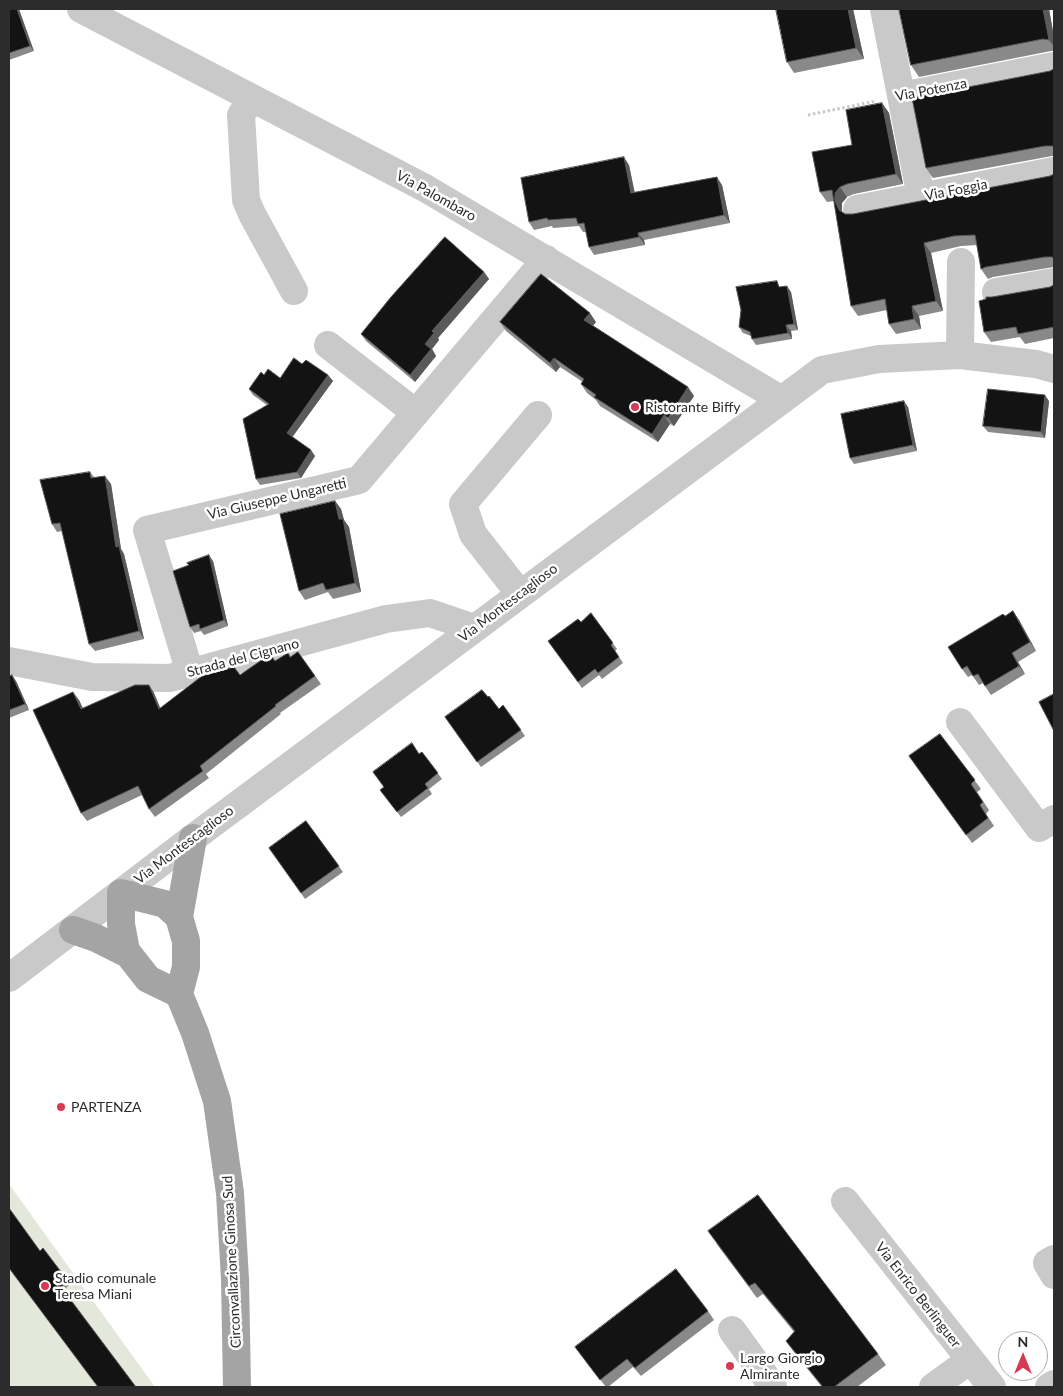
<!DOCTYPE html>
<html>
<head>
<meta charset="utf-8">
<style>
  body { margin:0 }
  #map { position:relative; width:1063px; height:1396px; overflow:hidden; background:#fff; font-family:Lato,sans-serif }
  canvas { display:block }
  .frame { position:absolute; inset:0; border:10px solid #2c2c2c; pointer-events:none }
  .north { position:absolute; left:998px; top:1331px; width:50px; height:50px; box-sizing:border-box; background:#fff; border:1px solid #ababab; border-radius:50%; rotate:0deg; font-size:14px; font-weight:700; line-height:20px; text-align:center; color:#2c2c2c }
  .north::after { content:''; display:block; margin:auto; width:18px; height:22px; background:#d63a52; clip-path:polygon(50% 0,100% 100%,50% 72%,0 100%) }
</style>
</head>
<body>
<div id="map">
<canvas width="1063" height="1396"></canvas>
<div class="frame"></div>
<div class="north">N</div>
</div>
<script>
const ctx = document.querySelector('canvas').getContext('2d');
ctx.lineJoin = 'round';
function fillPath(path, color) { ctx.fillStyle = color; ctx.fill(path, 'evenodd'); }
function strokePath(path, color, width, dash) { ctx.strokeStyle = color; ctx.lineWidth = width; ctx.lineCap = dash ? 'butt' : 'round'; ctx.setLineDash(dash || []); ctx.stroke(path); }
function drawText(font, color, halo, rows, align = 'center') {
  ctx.font = font + ' Lato,sans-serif'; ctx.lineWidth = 5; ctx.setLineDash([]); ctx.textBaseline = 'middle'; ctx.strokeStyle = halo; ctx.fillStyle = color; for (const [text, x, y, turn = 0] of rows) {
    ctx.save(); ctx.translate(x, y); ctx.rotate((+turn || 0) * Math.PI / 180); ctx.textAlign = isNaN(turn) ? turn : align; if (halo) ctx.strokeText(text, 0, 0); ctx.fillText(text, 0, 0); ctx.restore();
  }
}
fillPath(new Path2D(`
  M9,1184L155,1387H9Z`), '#e3e8da');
strokePath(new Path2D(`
  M808,115L876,101`), '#c9c9c9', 3, [2.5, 2.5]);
strokePath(new Path2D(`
  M81,9L425,188L782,400
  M884,9L921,197
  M901,96L1054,66
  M252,98L241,115L246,200L252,214L294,291
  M857,209L1054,171
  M996,292L1054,282
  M328,345L416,413
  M960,355L961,262
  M520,594L473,534L463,504L538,415
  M9,661L92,677L170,678L386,619L430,613L474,628
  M190,673L147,530L359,480L546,259
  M960,722L1039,828L1054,819
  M9,978L193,838L822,370L879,359L960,355L1036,364L1054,369
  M845,1201L992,1387
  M1054,1259L1047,1263L1054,1275
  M732,1330L773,1387
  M933,1387L970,1360
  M1049,1387L1054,1384`), '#c9c9c9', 28);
strokePath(new Path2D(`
  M193,838L179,917L186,941V967L179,994L195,1033L217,1101L230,1193L235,1279L237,1387
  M179,917L165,904L121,893V924L126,951L148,979L179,994
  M73,930L96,938L128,954`), '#a4a4a4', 28);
fillPath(new Path2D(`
  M9,9L34,51L9,60Z
  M853,9L864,59L794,73L787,62Z
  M899,9H1049L1054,37V51H1051L919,77L911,65Z
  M1054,69V156H1052L933,178L926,168L1050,71Z
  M882,103L889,113L903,184L854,194L847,197L842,203V211L845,214H853L1050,176L1054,174V267L993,277L988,279L981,269L977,245L961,246L931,253L943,311L919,316L921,329L896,334L889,324L887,310L858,316L851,306L834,201L827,202L820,192Z
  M629,165L635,193L722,185L730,223L644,240L645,245L594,255L589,247L586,232H583L579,226L553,228L552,226L534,230L529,222Z
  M484,272L489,279L438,338L439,340L432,349L436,356L415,382L366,341L361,334Z
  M1054,285V338L1025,344L1020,337L991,342L984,332L992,297L1050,287Z
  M782,287L791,292L798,330L791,331L792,339L756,345L752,339L751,336L743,333L739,327Z
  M500,322H596L593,326L694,396L674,426L670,424L658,442L600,406L596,400L587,393L581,384L583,382L560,367L556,372L506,331Z
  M302,364L328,375L333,381L292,437L315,456L301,478L260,485L256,479L267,405L253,395L249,389L264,375L280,378Z
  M1049,401L1045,438L988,432L983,426Z
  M908,407L917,451L854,464L850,458Z
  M90,472L94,477L111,484L121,549L124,554L144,639L95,651L89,644L62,531L57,532L52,524Z
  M335,501L341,509L344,520L349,527L361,592L333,599L328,592L305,600L299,591Z
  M213,561L228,626L204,635L201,631L194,633L190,627L189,565Z
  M1013,611L1019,620L1036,651L1018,662L1025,674L991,695L983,683L979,685L972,675L968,677L962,669L1005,616Z
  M591,613L617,649L615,651L623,663L602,679L599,675L582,688L548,641L581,622Z
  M298,652L321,684L280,713L281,714L206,774L209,778L155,817L149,809L142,795L87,821L81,813L79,700L83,709L149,685L154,693L160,708L240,675L266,661H275L288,653L291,657Z
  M9,677L16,681L29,710L9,718Z
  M488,697L499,709L503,705L525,736L481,767L445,717Z
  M940,734L981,789L977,792L989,810L986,814L994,826L972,843L909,756Z
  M422,752L442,779L429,789L432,794L401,817L380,790L384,787L373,772Z
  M306,821L343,872L305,899L269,848Z
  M716,1243L878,1354L886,1365L857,1387H822L794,1352L786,1341L794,1332L763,1294L757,1298Z
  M40,1251L70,1284L64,1290L98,1387Z
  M708,1311L714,1320L641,1376L633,1367L608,1387H606L575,1347Z`), '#898989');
fillPath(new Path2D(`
  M17,9H19L34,51L30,46Z
  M848,9H853L864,59L856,48Z
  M1043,9H1049L1054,37V47L1049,40Z
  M882,103L889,113L903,184L896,174Z
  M624,157L629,165L636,201L631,193Z
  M717,177L722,185L730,223L724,215Z
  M840,187L847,197L842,203V211L839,210L835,201V193Z
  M638,233L644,240L645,245L639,237Z
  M924,243L931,253L943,311L936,301Z
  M484,272L489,279L438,338L439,340L432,349L436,356L415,382L410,375L432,331Z
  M787,286L791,292L798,330L794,324Z
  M912,306L919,316L921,329L914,319Z
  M590,313L596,322L590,329L584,320Z
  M786,325L791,331L792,339L788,333Z
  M554,358L560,367L556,372L550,363Z
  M328,375L333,381L291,439L287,433Z
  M688,387L694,396L674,426L668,418Z
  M1045,395L1049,401L1045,438L1041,432Z
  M904,401L908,407L917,451L913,445Z
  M664,415L670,424L658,442L652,434Z
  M311,450L315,456L301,478L297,472Z
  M105,476L111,484L121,549L124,554L144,639L139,631L116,547Z
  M335,501L341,509L344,520L349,527L361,592L355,583Z
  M209,555L213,561L228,626L224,620Z
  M1013,611L1019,620L1036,651L1030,642Z
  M1012,653L1018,662L1025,674L1019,666Z
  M12,675L16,681L29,710L25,704Z
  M149,685L154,693L164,717L159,709Z
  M73,692L79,700L87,717L81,709Z`), '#5a5a5a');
const building = new Path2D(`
  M9,9H17L30,46L9,53Z
  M776,9H848L856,48L787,62Z
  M899,9H1043L1049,40L1043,39L911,65Z
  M1054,69V148L1053,146H1045L926,168L912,98L1050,71Z
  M882,103L896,174L847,184L840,187L835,193V201L839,210L845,214H853L1050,176L1054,174V259L1052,257H1045L986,267L981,269L975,235L954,236L924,243L936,301L912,306L914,319L889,324L885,299L851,306L832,190L820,192L812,152L852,145L846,110Z
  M624,157L631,193L717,177L724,215L638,233L639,237L589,247L584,223L578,224L576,218L548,220L547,218L529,222L521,178Z
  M445,237L484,272L432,331L434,333L425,344L431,349L410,375L361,334L391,297Z
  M541,274L590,313L584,320L688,387L668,418L664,415L652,434L594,397L596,395L581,384L584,379L554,358L550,363L500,322Z
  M777,281L779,287L787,286L794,324L786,325L788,333L752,339L750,332L739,327L741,310L736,287Z
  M1054,285V327L1018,334L1016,327L984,332L979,301L986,299V297H992L1050,287Z
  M294,358L302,364L306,360L328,375L287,433L311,450L297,472L256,479L243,419L269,404L249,389L261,372L264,375L268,369L280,378Z
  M988,389L1045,395L1041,432L983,426Z
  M904,401L913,445L850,458L841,414Z
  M90,472L91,478L105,476L116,547L119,546L139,631L89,644L60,523L52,524L40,480Z
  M335,501L339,519H343L355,583L326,590L323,583L299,591L280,514Z
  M209,555L224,620L200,629L199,624L190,627L173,571L189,565L187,563Z
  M1013,611L1030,642L1012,653L1019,666L985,686L978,674L973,676L967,666L962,669L948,647L1003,614L1005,616Z
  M591,613L613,643L611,645L619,657L598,673L595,669L578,682L548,641L578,619L581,622Z
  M298,652L315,676L275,705L276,706L200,766L203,771L149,809L138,786L81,813L33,710L73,692L81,709L135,685H149L159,709L202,676L234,667L240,675L263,659L266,661L272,657L275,661L288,653L290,657Z
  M12,675L25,704L9,710V677Z
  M482,690L488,697L489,696L499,709L503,705L521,730L477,762L445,717Z
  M1054,694V731L1039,702Z
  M940,734L975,780L971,784L983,802L980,805L988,818L966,835L909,756Z
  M412,743L419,754L422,752L438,773L425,784L428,788L397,812L380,790L384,787L373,772Z
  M306,821L339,866L301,893L269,848Z
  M758,1195L878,1354L834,1387H823L786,1341L795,1331L755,1283L749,1286L708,1231Z
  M9,1208L40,1251L43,1248L68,1281L61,1287L136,1387H98L9,1268Z
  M676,1269L708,1311L635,1368L627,1359L600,1380L575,1347Z`);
fillPath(building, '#131313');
strokePath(building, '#5a5a5a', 1);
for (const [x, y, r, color] of [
  [635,407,5,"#d63a52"],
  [61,1107,5,"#d63a52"],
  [45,1286,5,"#d63a52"],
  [730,1366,5,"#d63a52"]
]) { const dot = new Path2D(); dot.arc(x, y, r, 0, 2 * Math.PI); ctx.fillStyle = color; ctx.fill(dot); strokePath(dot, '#fff', 2); }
drawText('14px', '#2c2c2c', '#fff', [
  ["Via Potenza",931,90,-11],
  ["Via Foggia",956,190,-11],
  ["Via Palombaro",436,196,29],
  ["Via Giuseppe Ungaretti",277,499,-13],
  ["Via Montescaglioso",508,603,-37],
  ["Strada del Cignano",243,658,-15],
  ["Via Montescaglioso",184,845,-37],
  ["Circonvallazione Ginosa Sud",232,1262,-93],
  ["Via Enrico Berlinguer",918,1295,52]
]);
drawText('14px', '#2c2c2c', '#fff', [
  ["Ristorante Biffy",645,407],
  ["PARTENZA",71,1107],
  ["Stadio comunale",55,1278],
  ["Teresa Miani",55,1294],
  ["Largo Giorgio",740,1358],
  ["Almirante",740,1374]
], 'left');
</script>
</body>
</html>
